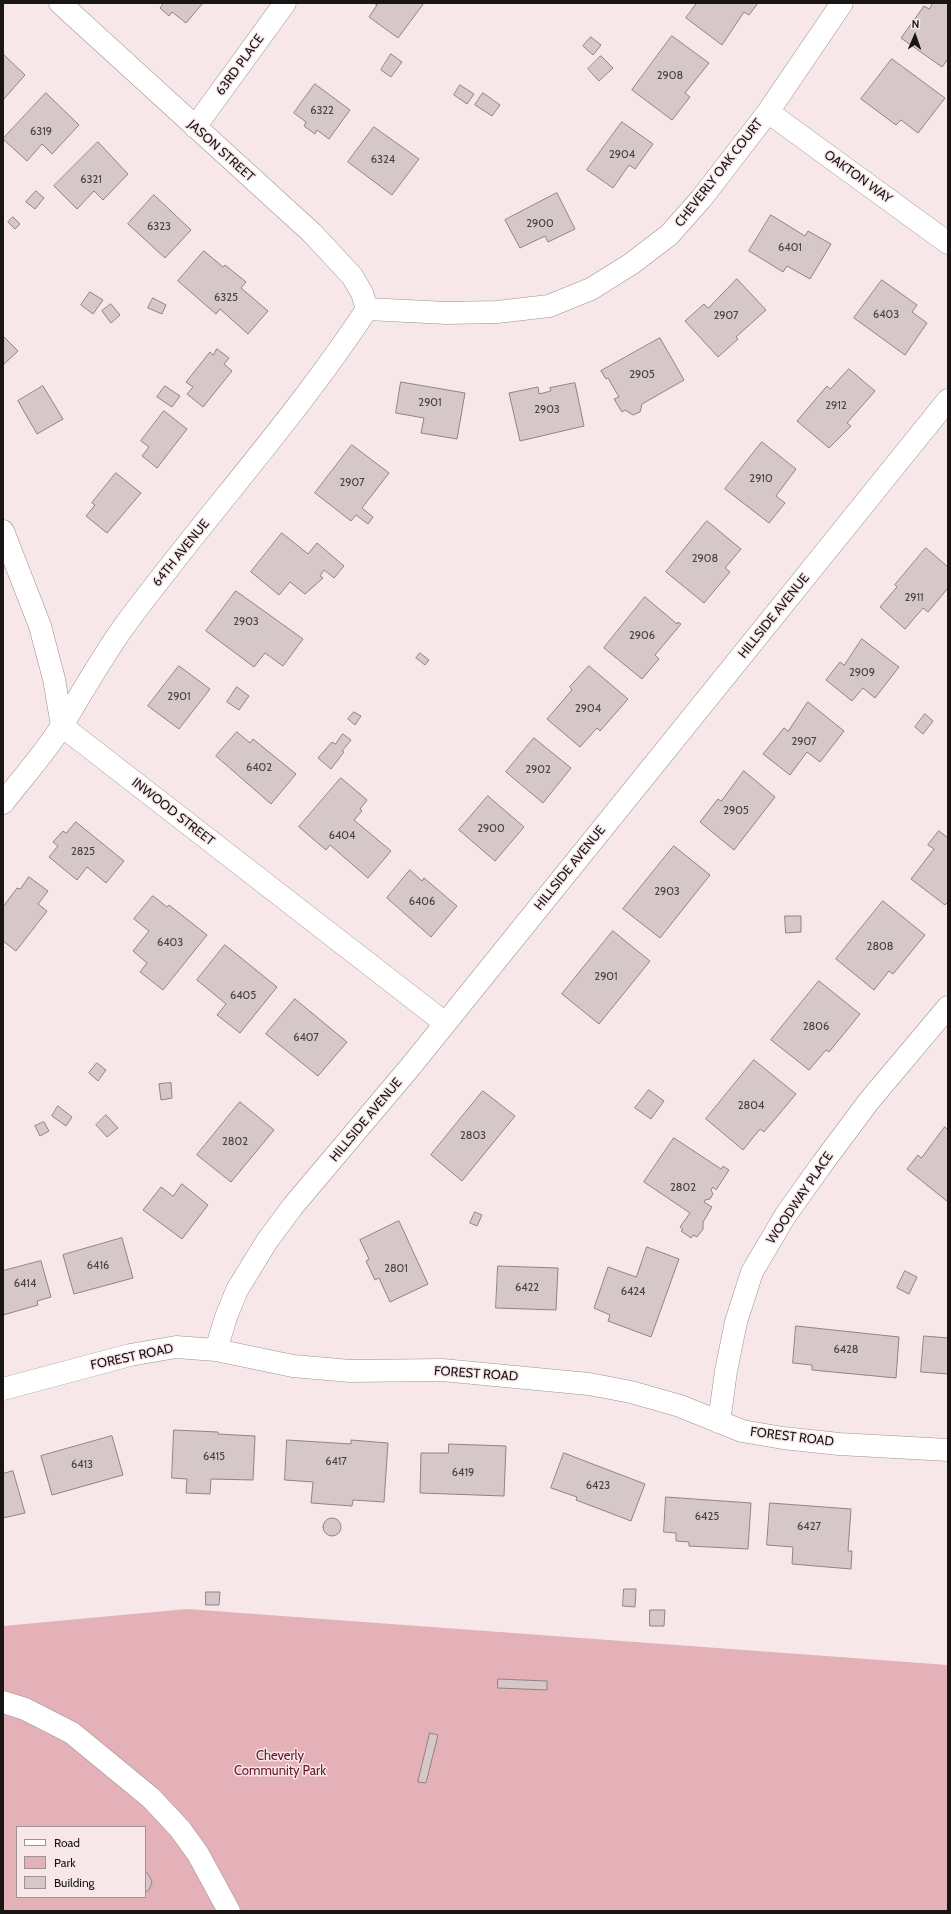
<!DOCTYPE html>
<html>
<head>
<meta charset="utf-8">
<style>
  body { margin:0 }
  #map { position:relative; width:951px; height:1914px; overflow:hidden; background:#f7e7e9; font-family:Cabin,sans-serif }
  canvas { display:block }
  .frame { position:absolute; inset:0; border:4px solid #1a1515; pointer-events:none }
  .legend { position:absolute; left:16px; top:1826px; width:130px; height:72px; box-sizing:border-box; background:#f7e7e9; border:1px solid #9f9394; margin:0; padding:5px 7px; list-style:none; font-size:12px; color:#1a1515 }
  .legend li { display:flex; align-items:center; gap:8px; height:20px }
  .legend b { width:20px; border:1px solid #9f9394 }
  .north { position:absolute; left:895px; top:16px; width:40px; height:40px; -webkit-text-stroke:3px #f7e7e9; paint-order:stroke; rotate:2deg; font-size:11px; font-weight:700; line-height:16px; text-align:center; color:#1a1515 }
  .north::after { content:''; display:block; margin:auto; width:14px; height:18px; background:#1a1515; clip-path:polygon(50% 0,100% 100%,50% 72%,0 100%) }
</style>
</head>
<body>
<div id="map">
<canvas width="951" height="1914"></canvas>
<div class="frame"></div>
<ul class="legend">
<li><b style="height:5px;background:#fff"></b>Road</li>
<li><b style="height:11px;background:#e3b1b7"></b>Park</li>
<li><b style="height:11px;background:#d6c7c9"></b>Building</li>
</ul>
<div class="north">N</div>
</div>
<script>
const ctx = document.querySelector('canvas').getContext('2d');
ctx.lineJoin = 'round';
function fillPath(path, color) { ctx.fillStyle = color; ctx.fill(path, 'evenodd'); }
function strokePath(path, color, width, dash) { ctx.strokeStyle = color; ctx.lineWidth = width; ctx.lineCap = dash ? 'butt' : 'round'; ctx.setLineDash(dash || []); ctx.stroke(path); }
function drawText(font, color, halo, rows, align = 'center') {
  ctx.font = font + ' Cabin,sans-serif'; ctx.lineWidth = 3; ctx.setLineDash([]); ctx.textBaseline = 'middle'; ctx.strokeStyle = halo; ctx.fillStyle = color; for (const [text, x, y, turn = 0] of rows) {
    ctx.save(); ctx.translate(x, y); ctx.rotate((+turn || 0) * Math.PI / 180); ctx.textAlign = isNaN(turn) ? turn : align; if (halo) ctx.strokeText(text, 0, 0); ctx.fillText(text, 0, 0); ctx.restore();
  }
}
fillPath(new Path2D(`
  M187,1609L948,1665V1911H3V1626ZM17,1827H145V1897H17Z`), '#e3b1b7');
const building = new Path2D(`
  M162,3H203L186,23L172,12L169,16L160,8L163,4Z
  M373,3H424L398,38L369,17L377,5Z
  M697,3H758L749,15L744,12L722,45L686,18Z
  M933,3H948V59L942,67L901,38L924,6L929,9Z
  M672,36L709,63L685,93L690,97L672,120L632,90Z
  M591,37L601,45L593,55L583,46Z
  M3,54L25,75L3,100Z
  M391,54L402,62L391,77L381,70Z
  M601,56L613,68L599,81L588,69Z
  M892,59L945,98L918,133L901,120L896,125L861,99Z
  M315,84L350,110L329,139L317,130L315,134L304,126L306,122L294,113Z
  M460,85L474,94L467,104L454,95Z
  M46,93L79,125L52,154L42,144L27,161L3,139Z
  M483,93L500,105L492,116L475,105Z
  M622,122L653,144L635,169L629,165L613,188L587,170Z
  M374,127L419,159L392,195L348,162Z
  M98,142L128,174L103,200L94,191L77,209L54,186Z
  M36,191L44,198L35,209L26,202Z
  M557,193L575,229L548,242L545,236L520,248L505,220Z
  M154,195L191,230L165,258L128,224Z
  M771,215L805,236L808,231L831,244L810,279L787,266L783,272L749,251Z
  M13,217L20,224L15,229L8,222Z
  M204,251L223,267L225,265L246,282L241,288L268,311L248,334L220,309L216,314L178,281Z
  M737,279L766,310L736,337L738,339L718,357L685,321L704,304L708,308Z
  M882,280L917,305L912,312L927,323L905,355L854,318Z
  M90,292L103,300L93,314L81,305Z
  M153,298L166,305L162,314L148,308Z
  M111,304L120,315L111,323L102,311Z
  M3,336L18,351L3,365Z
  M660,338L684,380L642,404L640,412L633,415L625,410L622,412L614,399L619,397L608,378L606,379L601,371Z
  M217,349L229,358L224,364L232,371L203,407L187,394L193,387L186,382L210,352L213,355Z
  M849,369L875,391L847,423L851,426L829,448L797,421L827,386L830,389Z
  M401,382L465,393L457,439L421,433L424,418L396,413Z
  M575,383L584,426L520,441L509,393L538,387L539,394L551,391L550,388Z
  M43,386L63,419L37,434L18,401Z
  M165,386L180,396L172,407L157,397Z
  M164,411L187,429L157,468L142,456L149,447L141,441Z
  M762,442L796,469L776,496L785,503L769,523L725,489Z
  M352,445L389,473L362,508L373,517L368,524L356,515L351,521L315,493Z
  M116,473L141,493L107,533L86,516L95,505L92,503Z
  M707,521L741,549L725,568L730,572L704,603L666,572Z
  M282,533L308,554L317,543L344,566L334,578L324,570L320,576L323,578L305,594L290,582L279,595L251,572Z
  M926,548L948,567V588L928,612L923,608L905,629L880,607L897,587L895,585Z
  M236,591L303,639L283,666L265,653L254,667L206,631Z
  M645,597L677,624L678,622L681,624L655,655L659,659L642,679L604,648Z
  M862,639L899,667L875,698L863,688L852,701L826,680L840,662L844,665Z
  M420,653L429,660L425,665L416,658Z
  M179,666L210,689L179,729L148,706Z
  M589,666L628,699L600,731L597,728L580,747L547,719L572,690L570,687Z
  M237,687L249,696L239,710L227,702Z
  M808,702L844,731L820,762L807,752L790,775L763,754L784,728L788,731Z
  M354,712L361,716L355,725L348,719Z
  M925,714L933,721L923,734L915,727Z
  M237,732L250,743L253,739L296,774L271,804L216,756Z
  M343,734L351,740L342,751L344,752L331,769L318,758L332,742L335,744Z
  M534,738L571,768L543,803L506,772Z
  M744,771L775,797L734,850L700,822L718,799L721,801Z
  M341,778L367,800L360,809L362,811L354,820L391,851L368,878L330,845L326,850L299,827Z
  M488,796L524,827L495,861L459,830Z
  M76,822L124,861L106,883L87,867L77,880L49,857L58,846L53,842L63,831L66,833Z
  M939,831L948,838V902L945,905L911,879L934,849L928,845Z
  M674,846L710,875L660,938L623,909Z
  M410,870L422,881L424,878L457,906L431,937L387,898Z
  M29,877L48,891L38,904L47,911L16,951L3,941V907L17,888L20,889Z
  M153,896L167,907L169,905L207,935L163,990L140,972L147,963L133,951L149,931L134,919Z
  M883,901L925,935L893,974L889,971L874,990L836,959Z
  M785,916H801V932L786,933Z
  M613,931L650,961L599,1024L562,994Z
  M225,945L277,987L240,1033L217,1015L226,1004L197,980Z
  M819,981L860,1014L829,1052L826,1050L809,1070L771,1040Z
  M295,999L347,1042L318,1076L266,1034Z
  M754,1060L796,1094L764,1132L760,1129L743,1150L706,1119Z
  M97,1063L106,1070L98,1081L89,1073Z
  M171,1083L172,1098L161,1100L159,1084Z
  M649,1090L664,1101L651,1119L635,1108Z
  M483,1091L515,1116L462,1181L431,1155Z
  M240,1102L274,1130L231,1182L197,1155Z
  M58,1106L72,1117L66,1126L52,1116Z
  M106,1115L118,1128L107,1137L96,1125Z
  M44,1122L49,1131L40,1136L35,1126Z
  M945,1127L948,1130V1202L907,1169L918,1155L921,1158Z
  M674,1138L721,1169L723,1166L729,1170L716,1190L713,1187L711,1190L713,1194L710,1199L705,1200L704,1202L712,1207L703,1222V1229L697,1237L693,1235L691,1238L681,1231L683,1229L680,1227L690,1213L644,1182Z
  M182,1184L208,1205L182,1239L143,1210L161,1187L173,1196Z
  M475,1212L482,1215L477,1226L470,1223Z
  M399,1221L428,1284L390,1302L379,1278L375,1280L366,1261L369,1259L360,1240Z
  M122,1238L133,1278L74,1294L63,1255Z
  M647,1247L679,1259L651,1337L608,1321L610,1315L594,1308L608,1267L636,1277Z
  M41,1261L51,1297L37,1301L38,1305L3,1315V1271Z
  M498,1266L558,1268L556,1310L496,1308Z
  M905,1271L917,1277L909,1294L897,1288Z
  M796,1326L899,1337L896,1378L812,1370V1365L793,1363Z
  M924,1336L948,1338V1374L921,1372Z
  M174,1430L218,1432V1434L255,1436L253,1480L211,1479L210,1494L186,1493L187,1479L172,1478Z
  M112,1436L123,1475L52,1495L41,1456Z
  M287,1440L351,1444V1440L388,1443L384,1502L353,1500L352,1506L311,1503L313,1482L285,1480Z
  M449,1444L506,1446L504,1496L420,1493L421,1453H448Z
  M564,1453L645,1484L631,1521L576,1500L577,1497L551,1488Z
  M13,1471L25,1513L3,1518V1474Z
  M666,1497L751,1503L748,1549L689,1546V1542L676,1541V1533L664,1532Z
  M770,1503L851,1509L848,1551H852L851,1569L792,1564L793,1547L767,1545Z
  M323 1527a9 9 0 1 1 18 0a9 9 0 1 1-18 0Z
  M624,1589H636L635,1607L623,1606Z
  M206,1592H220L219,1605H206Z
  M650,1610H665L664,1626H650Z
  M498,1679L547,1681V1690L498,1688Z
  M430,1733L438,1735L426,1783L418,1782Z
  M145,1872L148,1874L152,1882L149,1890L145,1892Z`);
fillPath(building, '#d6c7c9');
strokePath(building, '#918385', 1);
const minor = new Path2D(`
  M60,3L312,233L352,276L362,293L367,309
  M768,112L948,243
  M195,127L285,3
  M367,309L447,313L497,312L549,306L591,289L631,264L669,235L701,199L768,112L842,3
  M3,531L40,626L54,679L62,726L445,1023
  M3,803C23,777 46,752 63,724C83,691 102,657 125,625C204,518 294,420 367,309
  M216,1350L226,1317L237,1290L267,1241L293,1206L411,1066L948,400
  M3,1389L130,1355L176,1347L216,1350L293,1366L350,1371L442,1370L589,1384L631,1392L680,1406L742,1431L783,1438L839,1444L948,1450
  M719,1422L726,1371L736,1322L752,1272L785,1216L822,1164L869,1101L948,1007
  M3,1702L25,1709L72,1733L151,1798L180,1829L198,1854L229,1911`);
strokePath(minor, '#9e9091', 23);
strokePath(minor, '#fff', 22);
drawText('11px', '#494242', null, [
  ["2908",670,76],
  ["6322",322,111],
  ["6319",41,132],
  ["2904",622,155],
  ["6324",383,160],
  ["6321",91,180],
  ["2900",540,224],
  ["6323",159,227],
  ["6401",790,248],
  ["6325",226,298],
  ["6403",886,315],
  ["2907",726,316],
  ["2905",642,375],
  ["2901",430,403],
  ["2912",836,406],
  ["2903",547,410],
  ["2910",761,479],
  ["2907",352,483],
  ["2908",705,559],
  ["2911",914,598],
  ["2903",246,622],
  ["2906",642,636],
  ["2909",862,673],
  ["2901",179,697],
  ["2904",588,709],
  ["2907",804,742],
  ["6402",259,768],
  ["2902",538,770],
  ["2905",736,811],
  ["2900",491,829],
  ["6404",342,836],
  ["2825",83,852],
  ["2903",667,892],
  ["6406",422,902],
  ["6403",170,943],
  ["2808",880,947],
  ["2901",606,977],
  ["6405",243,996],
  ["2806",816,1027],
  ["6407",306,1038],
  ["2804",751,1106],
  ["2803",473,1136],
  ["2802",235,1142],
  ["2802",683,1188],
  ["6416",98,1266],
  ["2801",396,1269],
  ["6414",25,1284],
  ["6422",527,1288],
  ["6424",633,1292],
  ["6428",846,1350],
  ["6415",214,1457],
  ["6417",336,1462],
  ["6413",82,1465],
  ["6419",463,1473],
  ["6423",598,1486],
  ["6425",707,1517],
  ["6427",809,1527]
]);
drawText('13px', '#1a1515', '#f7e7e9', [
  ["63RD PLACE",240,65,-54],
  ["JASON STREET",221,151,42],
  ["CHEVERLY OAK COURT",719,173,-52],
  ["OAKTON WAY",858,177,36],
  ["64TH AVENUE",181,553,-51],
  ["HILLSIDE AVENUE",774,616,-51],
  ["INWOOD STREET",173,812,38],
  ["HILLSIDE AVENUE",570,868,-51],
  ["HILLSIDE AVENUE",366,1120,-50],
  ["WOODWAY PLACE",800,1198,-56],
  ["FOREST ROAD",132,1357,-12],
  ["FOREST ROAD",476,1374,4],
  ["FOREST ROAD",792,1437,7]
]);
drawText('13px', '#68172d', '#f7e7e9', [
  ["Cheverly",280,1756],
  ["Community Park",280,1771]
]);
</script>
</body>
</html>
